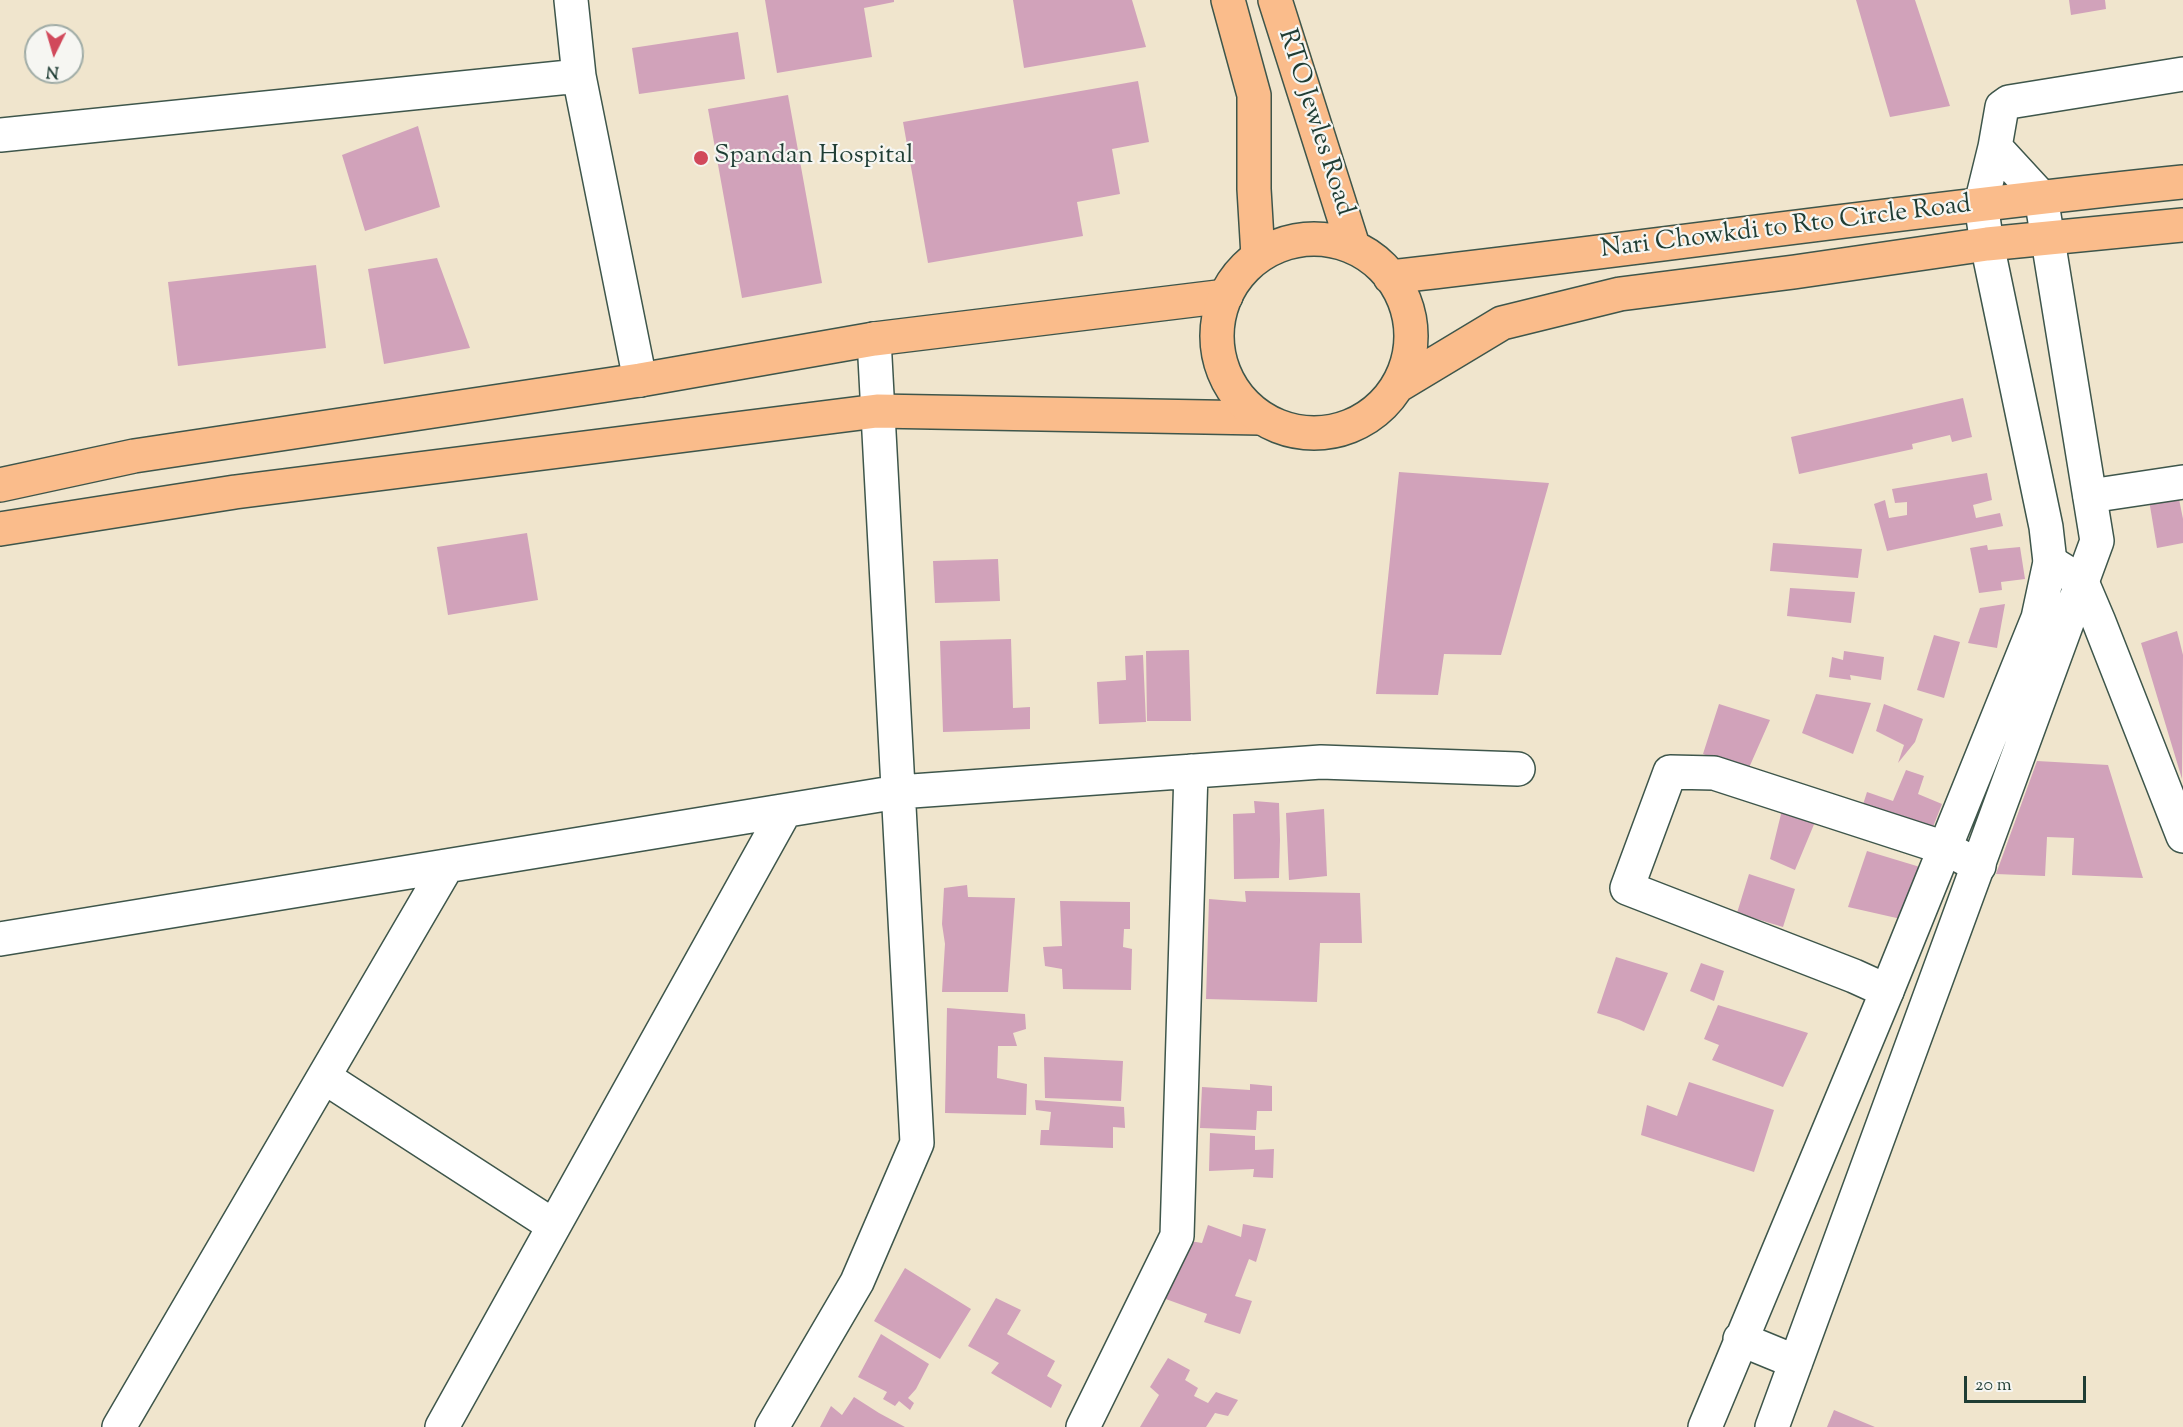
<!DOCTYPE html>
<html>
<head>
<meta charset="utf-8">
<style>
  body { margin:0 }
  #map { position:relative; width:2183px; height:1427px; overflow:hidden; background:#f0e5cd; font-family:"Sorts Mill Goudy",serif }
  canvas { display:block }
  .north { position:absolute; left:24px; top:24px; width:60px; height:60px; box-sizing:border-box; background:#f6f6f2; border:2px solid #a0aca6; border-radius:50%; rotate:185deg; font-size:16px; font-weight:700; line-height:24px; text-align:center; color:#1f3d34 }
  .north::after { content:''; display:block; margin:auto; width:21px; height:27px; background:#d1495b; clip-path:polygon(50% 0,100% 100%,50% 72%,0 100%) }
  .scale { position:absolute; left:1964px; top:1376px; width:122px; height:27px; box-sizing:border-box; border:3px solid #1f3d34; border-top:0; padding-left:8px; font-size:18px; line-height:21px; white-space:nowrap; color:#1f3d34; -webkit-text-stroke:4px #f6f6f2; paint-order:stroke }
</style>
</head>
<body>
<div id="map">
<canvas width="2183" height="1427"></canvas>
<div class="north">N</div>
<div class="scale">20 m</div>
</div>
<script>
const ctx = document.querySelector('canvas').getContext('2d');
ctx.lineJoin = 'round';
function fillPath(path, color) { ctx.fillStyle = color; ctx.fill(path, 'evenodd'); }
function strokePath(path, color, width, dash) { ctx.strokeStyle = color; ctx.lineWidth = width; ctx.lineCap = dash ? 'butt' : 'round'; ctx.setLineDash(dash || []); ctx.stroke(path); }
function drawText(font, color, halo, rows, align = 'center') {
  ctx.font = font + ' "Sorts Mill Goudy",serif'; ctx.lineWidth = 4.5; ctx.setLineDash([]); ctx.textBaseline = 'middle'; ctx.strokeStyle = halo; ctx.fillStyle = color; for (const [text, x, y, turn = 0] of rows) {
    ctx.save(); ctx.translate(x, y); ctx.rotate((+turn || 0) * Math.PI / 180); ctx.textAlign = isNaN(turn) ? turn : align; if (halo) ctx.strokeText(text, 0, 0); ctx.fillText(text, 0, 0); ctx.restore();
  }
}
fillPath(new Path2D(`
  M765,0H894V2L864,8L872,57L777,73Z
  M1013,0H1132L1146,47L1024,68Z
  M1856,0H1915L1950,106L1890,117Z
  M2069,0H2105L2106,9L2071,15Z
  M738,32L745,79L639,94L632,48Z
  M1138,81L1149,142L1112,149L1120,194L1077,202L1083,236L928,263L903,122Z
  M788,95L822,283L742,298L708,109Z
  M418,126L440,207L365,231L342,155Z
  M437,258L470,348L384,364L368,269Z
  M316,265L326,348L178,366L168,282Z
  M1963,398L1972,437L1952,442L1950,435L1912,444L1913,449L1799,474L1791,437Z
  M1399,472L1549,483L1501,655L1444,654L1438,695L1376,694Z
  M1987,473L1992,500L1973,505L1976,518L2000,513L2003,526L1887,551L1874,504L1885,500L1889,518L1907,515V502L1895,503L1892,489Z
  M2178,494L2183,519V543L2157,548L2149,500Z
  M527,533L538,600L448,615L437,547Z
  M1773,543L1862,549L1858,578L1770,571Z
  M1987,545L1988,550L2020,547L2025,579L2001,582L2002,590L1979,593L1970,548Z
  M998,559L1000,601L935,603L933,561Z
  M1790,588L1855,592L1851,623L1787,616Z
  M2005,604L1997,648L1968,643L1980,608Z
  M2177,631L2183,655L2182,779L2141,643Z
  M1934,635L1960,642L1944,698L1917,690Z
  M1011,639L1013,708L1030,707V729L943,732L940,641Z
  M1189,650L1191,721H1147L1146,651Z
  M1844,651L1884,657L1881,680L1850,675L1851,680L1829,677L1832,657L1843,660Z
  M1143,655L1146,722L1099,724L1097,682L1126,680L1125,656Z
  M1816,694L1871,703L1853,754L1802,733Z
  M1719,704L1770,720L1748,770L1703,754Z
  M1884,704L1923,719L1915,742L1898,763L1904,745L1876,731Z
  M2037,761L2108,765L2143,878L2072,875L2074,838L2047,837L2045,876L1996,874Z
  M1906,770L1924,776L1918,794L1942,804L1929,837L1860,814L1867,792L1893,801Z
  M1254,801L1279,803L1280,840L1279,878L1234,879L1233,814L1255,813Z
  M1324,809L1327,876L1289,880L1286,813Z
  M1782,810L1815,822L1795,870L1770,859Z
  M1867,851L1920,867L1901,919L1848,907Z
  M1749,874L1795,889L1783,927L1737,913Z
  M967,885L968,897L1015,898L1008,992H942L945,944L942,924L944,888Z
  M1245,891L1360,893L1362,943H1320L1317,1002L1206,999L1209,899L1246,902Z
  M1060,901L1130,902V929H1124L1123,947L1132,949L1131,990L1063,989L1062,969L1045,966L1043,947L1062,946Z
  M1616,957L1668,973L1644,1031L1619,1020L1597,1013Z
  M1701,963L1724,971L1714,1001L1690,991Z
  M1718,1005L1808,1033L1783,1087L1712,1060L1719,1045L1704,1039Z
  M947,1008L1025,1014L1026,1029L1013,1033L1017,1046H998L997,1078L1027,1084L1026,1115L945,1113Z
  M1044,1057L1123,1061L1121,1101L1045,1098Z
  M1689,1082L1774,1110L1754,1172L1641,1135L1647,1105L1677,1116Z
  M1250,1084L1272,1086V1111H1257L1256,1130L1200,1128L1202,1087L1250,1090Z
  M1035,1100L1124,1107L1125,1128L1113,1127V1148L1040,1145L1041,1130H1049L1051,1112L1036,1110Z
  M1210,1133L1255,1136V1150L1274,1149L1273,1178L1253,1177L1254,1169L1209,1171Z
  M1243,1224L1266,1229L1256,1262L1249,1259L1235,1296L1252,1301L1240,1334L1204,1322L1207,1314L1163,1298L1184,1240L1202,1243L1208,1225L1241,1237Z
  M905,1268L971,1309L940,1359L874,1321Z
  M996,1298L1021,1310L1007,1334L1055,1361L1047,1376L1062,1385L1051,1408L991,1373L999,1363L968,1346Z
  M881,1334L929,1364L916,1389L908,1398L914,1403L910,1410L899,1401L895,1406L883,1399L887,1392L858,1377Z
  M1168,1358L1190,1370L1185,1380L1198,1388L1194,1396L1208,1403L1216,1392L1238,1400L1228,1416L1215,1413L1206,1427H1140L1159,1395L1150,1387Z
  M854,1397L879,1413L905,1427H820L831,1406L842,1415Z
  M1834,1410L1875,1427H1827Z`), '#d1a2ba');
const minor = new Path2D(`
  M571,0L579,76L640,380
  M0,135L579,76
  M1995,147L2041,197
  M1981,204L1995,147L2002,107L2009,102L2183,74
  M2090,496L2183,482
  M2050,562L2082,582L2099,622L2183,836
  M0,939L898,792L1321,762L1518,769
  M1887,991L1854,976L1627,888L1670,772L1714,773L1945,848L1979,866
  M324,1077L554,1226
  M119,1427L447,866
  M442,1427L785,811
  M772,1427L857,1282L917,1143L874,339
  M1083,1427L1177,1236L1191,771`);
const tertiary = new Path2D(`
  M1740,1339L1796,1362
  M1705,1427L1887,991L2038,618L2050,562L2046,527L1987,244L1981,204
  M1772,1427L2097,541L2041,197`);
const primary = new Path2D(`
  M0,485L134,456L640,380L874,339L1226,296
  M0,529L235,492L877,411L1260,418`);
const trunk = new Path2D(`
  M1228,0L1254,95V189L1258,256
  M1275,0L1353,246
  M1217 336a97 97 0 1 1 194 0a97 97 0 1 1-194 0Z
  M1390,277C1654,247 1918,209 2183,182
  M1399,385L1502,323L1620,294L1794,272L1987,244L2183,225`);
strokePath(minor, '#3e564b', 36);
strokePath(tertiary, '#3e564b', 36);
strokePath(primary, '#3e564b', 36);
strokePath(trunk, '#3e564b', 36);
strokePath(minor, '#fff', 33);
strokePath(tertiary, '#fff', 33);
strokePath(primary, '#fabc8b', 33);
strokePath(trunk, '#fabc8b', 33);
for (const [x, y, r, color] of [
  [701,158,8,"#d1495b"]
]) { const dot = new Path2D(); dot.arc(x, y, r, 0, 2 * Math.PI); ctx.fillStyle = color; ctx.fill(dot); strokePath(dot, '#f6f6f2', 2); }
drawText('26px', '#1f3d34', '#f6f6f2', [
  ["RTO Jewles Road",1314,123,72],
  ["Nari Chowkdi to Rto Circle Road",1786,229,-7]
]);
drawText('26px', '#1f3d34', '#f6f6f2', [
  ["Spandan Hospital",714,158]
], 'left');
</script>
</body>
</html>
